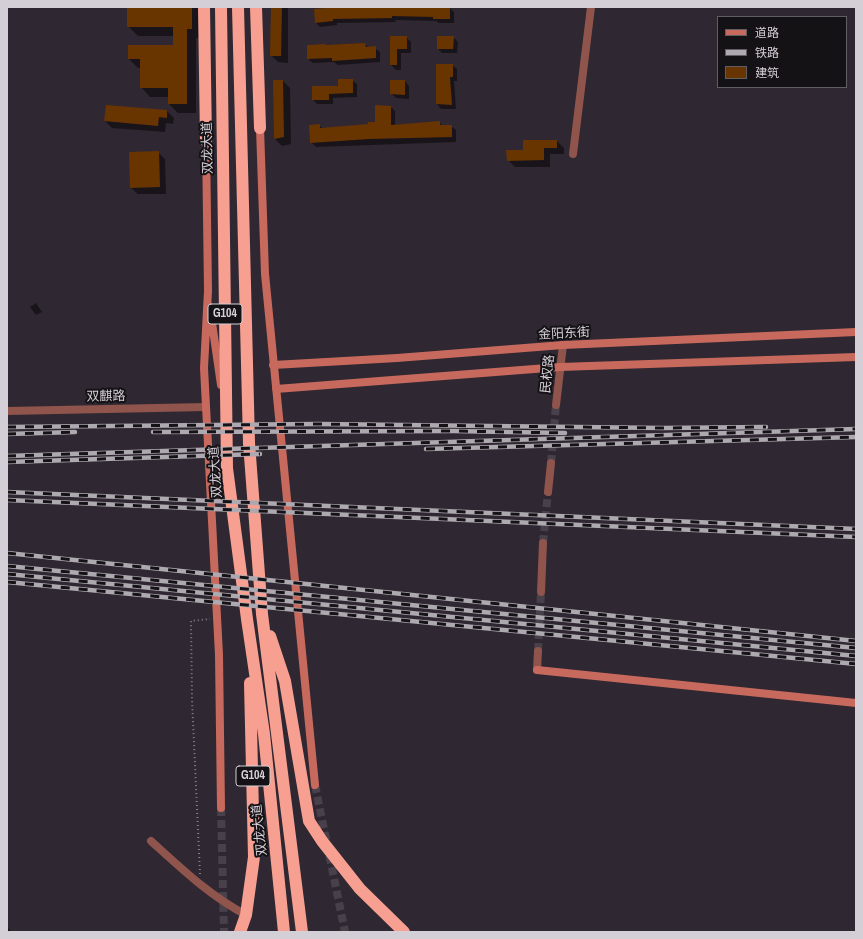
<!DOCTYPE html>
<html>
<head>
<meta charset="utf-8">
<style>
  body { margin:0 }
  #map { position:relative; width:863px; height:939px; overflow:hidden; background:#2f2731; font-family:"Archivo Narrow","Noto Sans SC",sans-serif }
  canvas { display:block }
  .frame { position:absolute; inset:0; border:8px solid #d4cfd6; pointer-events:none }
  .legend { position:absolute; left:717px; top:16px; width:130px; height:72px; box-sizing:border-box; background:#151216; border:1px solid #615e63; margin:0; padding:5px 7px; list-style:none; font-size:12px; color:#d4cfd6 }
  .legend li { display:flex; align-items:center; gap:8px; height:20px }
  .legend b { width:20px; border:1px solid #615e63 }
</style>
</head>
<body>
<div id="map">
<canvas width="863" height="939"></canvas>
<div class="frame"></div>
<ul class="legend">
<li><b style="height:5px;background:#c76a5d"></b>道路</li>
<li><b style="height:5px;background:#aea9b0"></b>铁路</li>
<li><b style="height:11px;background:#683400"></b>建筑</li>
</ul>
</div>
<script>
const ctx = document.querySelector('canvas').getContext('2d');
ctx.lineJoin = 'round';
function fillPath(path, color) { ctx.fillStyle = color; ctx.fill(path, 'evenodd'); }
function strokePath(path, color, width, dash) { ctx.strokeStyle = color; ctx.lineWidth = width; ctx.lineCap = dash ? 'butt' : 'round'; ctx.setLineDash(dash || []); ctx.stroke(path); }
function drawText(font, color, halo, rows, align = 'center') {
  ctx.font = font + ' "Archivo Narrow","Noto Sans SC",sans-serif'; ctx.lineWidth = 4; ctx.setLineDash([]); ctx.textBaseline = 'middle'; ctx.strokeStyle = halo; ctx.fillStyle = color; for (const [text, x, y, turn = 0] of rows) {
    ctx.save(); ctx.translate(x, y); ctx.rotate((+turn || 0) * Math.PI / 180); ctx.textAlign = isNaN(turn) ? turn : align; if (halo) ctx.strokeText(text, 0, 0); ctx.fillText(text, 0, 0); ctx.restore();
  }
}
fillPath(new Path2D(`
  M128,7H201V38H196V113H178L169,104V97H150L141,87V68H138L129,59L174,46V36H138L128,26Z
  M272,7H288V63L278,62L271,55Z
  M340,7H418L419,9H431V7L450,8L454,12V23H439L436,21L395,20L396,22L337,23V25L320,27L316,23Z
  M391,37H406L411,42V53H401V70H396L391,65Z
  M453,37L458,42L457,53H442L438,49Z
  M365,44L369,48H375L380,52V62L338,65L334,62L313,63L308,59Z
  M452,65L457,69V81H454L456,109H441L437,104Z
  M352,80L357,84V97L333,98V104H317L313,100Z
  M283,81L290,88L291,144L282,146L275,139Z
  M405,81L409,86V99L396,98L391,93Z
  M391,107L395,111V125L439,122L443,126H451L456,130V142L316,147L311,142L319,125L323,129L369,125L376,123Z
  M167,111L174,118L173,124L166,123L165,132L112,128L105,121Z
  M557,141L564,148V154H550V167H515L508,160L524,151Z
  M158,152L165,159L166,194H138L131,188Z
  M36,303L42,312L36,315L30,307Z
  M7,928H8L12,932H7Z`), '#0007');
fillPath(new Path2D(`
  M127,7H192V29H187V104H168V88H140V59H128V45H173V27H127Z
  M271,7H282L281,56H270Z
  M339,7L433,8V7H450V19H433V17L392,16V18L333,19V21L315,23L314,9Z
  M390,36H407V49H397V65H390Z
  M437,36H454L453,49H437Z
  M365,43L366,47L376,46V58L332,61V58L307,59V45L325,44V45Z
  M436,64H453V77H450L452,105L436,104Z
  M338,79H353V93L329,94V100H312V86H338Z
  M273,80H283L284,137L274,139Z
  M390,80H405V95L390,94Z
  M106,105L167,110V118L159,117L158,126L104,121Z
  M375,105L391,106V125L440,121V125H452V137L369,139L310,143L309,125L320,124V128L368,124V122H375Z
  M523,140H557V148H544V160L507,161L506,150H523Z
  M159,151L160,187L130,188L129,152Z`), '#683400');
strokePath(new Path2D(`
  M551,463L556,405
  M543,543L548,492
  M538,651L541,592`), '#48404a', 8, [8, 4]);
strokePath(new Path2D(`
  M315,785L345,932
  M221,808L224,932`), '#48404a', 8, [8, 4]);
strokePath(new Path2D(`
  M200,874L192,699L191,621L210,619`), '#88828a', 2, [1, 3]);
strokePath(new Path2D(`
  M573,154L591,7
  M556,405L563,345
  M7,411L206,407
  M548,492L551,463
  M541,592L543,543
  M537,670L538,651
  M151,841C183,870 209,895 246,915`), '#8f544c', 8);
strokePath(new Path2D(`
  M260,128L265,274L315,785
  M206,141L208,291L204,368L219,655L221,808
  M210,309L221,385
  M273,365L397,358L563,345L856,332
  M276,389L560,367L856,357
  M537,670L856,703`), '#c76a5d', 8);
strokePath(new Path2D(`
  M204,7L206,141
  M221,7L227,468L247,619L264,734L284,932
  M238,7L249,443L262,614L302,932
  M256,7L260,128
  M270,636L285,681L309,821L322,841L360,889L404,932
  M240,932L246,915L254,857L250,683`), '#f7a092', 12);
const rail = new Path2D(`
  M7,427L318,424L663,428L766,427
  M153,432L453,431L565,433
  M7,434L75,432
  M426,449L856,437
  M7,456L856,429
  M7,462L260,454
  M7,492L856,529
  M7,500L856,537
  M7,553L856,641
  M7,566L856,648
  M7,574L856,656
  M7,582L856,664`);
strokePath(rail, '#aea9b0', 4.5);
strokePath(rail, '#151216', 3, [9]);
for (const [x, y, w] of [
  [225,314,34],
  [253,776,34]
]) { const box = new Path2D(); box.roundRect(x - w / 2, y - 10, w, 20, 3); ctx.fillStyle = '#151216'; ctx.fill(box); strokePath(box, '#d4cfd6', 1); }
drawText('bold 12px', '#d4cfd6', null, [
  ["G104",225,314],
  ["G104",253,776]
]);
drawText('13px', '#d4cfd6', '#151216', [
  ["双龙大道",208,148,-91],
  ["金阳东街",564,334,-3],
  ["民权路",548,374,-84],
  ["双麒路",106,397,-1],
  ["双龙大道",216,472,-94],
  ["双龙大道",260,830,-96]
]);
</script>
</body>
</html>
